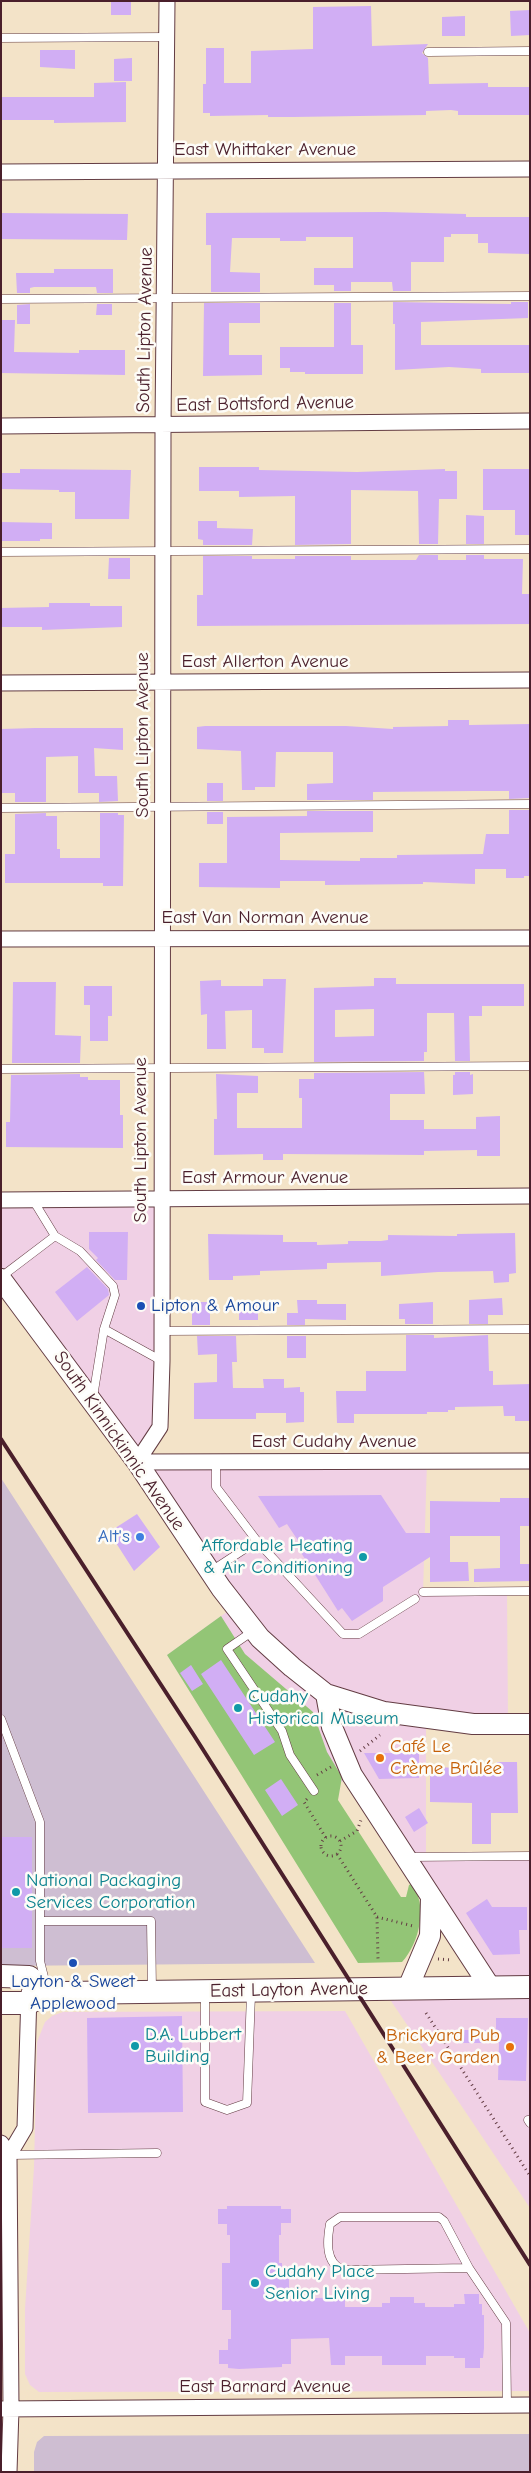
<!DOCTYPE html>
<html>
<head>
<meta charset="utf-8">
<style>
  body { margin:0 }
  #map { position:relative; width:531px; height:2473px; overflow:hidden; background:#f3e3c8; font-family:"Comic Neue",sans-serif }
  canvas { display:block }
  .frame { position:absolute; inset:0; border:2px solid #4a1f2b; pointer-events:none }
</style>
</head>
<body>
<div id="map">
<canvas width="531" height="2473"></canvas>
<div class="frame"></div>
</div>
<script>
const ctx = document.querySelector('canvas').getContext('2d');
ctx.lineJoin = 'round';
function fillPath(path, color) { ctx.fillStyle = color; ctx.fill(path, 'evenodd'); }
function strokePath(path, color, width, dash) { ctx.strokeStyle = color; ctx.lineWidth = width; ctx.lineCap = dash ? 'butt' : 'round'; ctx.setLineDash(dash || []); ctx.stroke(path); }
function drawText(font, color, halo, rows, align = 'center') {
  ctx.font = font + ' "Comic Neue",sans-serif'; ctx.lineWidth = 5; ctx.setLineDash([]); ctx.textBaseline = 'middle'; ctx.strokeStyle = halo; ctx.fillStyle = color; for (const [text, x, y, turn = 0] of rows) {
    ctx.save(); ctx.translate(x, y); ctx.rotate((+turn || 0) * Math.PI / 180); ctx.textAlign = isNaN(turn) ? turn : align; if (halo) ctx.strokeText(text, 0, 0); ctx.fillText(text, 0, 0); ctx.restore();
  }
}
fillPath(new Path2D(`
  M161,1199L160,1427L138,1462H427L423,1592L507,1591L508,1724L426,1719V1856H530V2208L383,1989L490,1987L352,1775L275,1827L167,1655L235,1606L1,1279V1200Z
  M345,2011L530,2333V2391L39,2392L30,2385L25,2374V2309L34,2167L37,2042L45,2022L52,2016L63,2012Z`), '#f0d0e5');
fillPath(new Path2D(`
  M1,1478L315,1963L1,1966Z
  M530,2434V2472H34V2452L37,2442L44,2436Z`), '#cebed2');
fillPath(new Path2D(`
  M221,1616L245,1654L313,1712L327,1752L342,1777L338,1800L401,1897H406L409,1885L411,1884C429,1904 419,1944 402,1962L358,1963L167,1655Z`), '#93c576');
fillPath(new Path2D(`
  M111,1H131V15H111Z
  M371,6L372,46L428,44L422,53L428,58L429,84L488,83V87H529V115H458V111L451,110L426,111V115L293,117H268V115L210,116V113H203V84H206V48H224V83H251V51L313,49V7Z
  M530,10V35L511,36L510,11Z
  M465,16V36H442V17Z
  M40,50H75V69L40,67Z
  M132,58V81H114V59Z
  M126,82V122L54,123V120H1V97H94V83Z
  M1,213L128,214L127,240L1,239Z
  M206,213L385,212L466,214V217H529L530,254L488,253V243H478V234H451V237H444V262H411V291H393L392,282H351V291H334V285H314V268H353V237H306V241H280V238H232L230,272L260,273V292H211V245H206Z
  M54,269H113V293H97L96,287H34L30,288V293H17L16,273H54Z
  M393,302L511,304V302H528V318L421,322V345H530V373H481V369L449,367L395,370V324H393Z
  M204,303H260V323H229V355H262V375L203,376Z
  M334,303H351V345H363V374H305V372H290V368H280V347H334Z
  M30,304V324H17V305Z
  M97,304H112V315H96Z
  M1,320H15L14,352L79,353V350H125V375L1,373Z
  M199,467H259V470L357,472L445,469V471H457V499H439L438,544H419L418,491L351,490V544L295,545V496L239,497V491H199Z
  M20,469L131,470L129,519H75V492H59V490L1,489V473H20Z
  M483,469H530L529,535H515V510H483Z
  M466,515L484,516V544H466Z
  M198,521H217V528L253,529L252,545H203V540L198,539Z
  M1,522L52,523V539H40V541H1Z
  M419,555H438V560H466V555H484V559H523L522,594H530V624L197,626V595H203V556H252V559H295V556H351V560H416Z
  M109,558H130V579H108Z
  M49,603H90V606H122V627L42,630V627H1V608L49,607Z
  M448,720H469V725L530,724V798L509,799V791H473L373,792V800H307V784L333,783V752H276L275,787H255V790H242L241,751L197,749V727L205,726H346L393,729V727L448,726Z
  M35,728H123V750L94,748L95,776H117L118,801L99,802V793H78V756L46,757V802H15V793H1V729Z
  M207,783H223V801H207Z
  M509,810H530V876H524V878H506V869H475V884L423,882V884L325,885V881H280V888L199,887V863H227V817L307,816V811H373V832L280,833V860L360,861V858H397V855L483,854L486,834H509Z
  M207,812H223V824H207Z
  M46,813V816H57V849H60V858H100V813H118V815H124L123,886H103V883H5V854H15V814Z
  M374,978H396V984H524V1006H482V1016H469L470,1061H455L454,1013H427V1052H424V1061L314,1062V988L374,986ZM374,1009V1036L335,1037V1010Z
  M263,979H286L283,1053H264V1048H252V1010L225,1011L226,1049H207V1014L201,1015L200,981L221,980V986H263Z
  M13,982H56L55,1035L81,1036L80,1063H12Z
  M84,986H112V1016H108V1041H90V1005H84Z
  M424,1072L425,1094H390V1120H424V1129H476V1117L500,1116V1156H477V1150L424,1151V1155L283,1154V1160H263V1154L214,1155V1119H217L216,1074L258,1076V1093H237V1128H302V1098H299V1079H314V1073Z
  M455,1072H470V1075L473,1074V1094L453,1095V1075H455Z
  M80,1074V1077H88V1080H120V1115H123V1148L6,1147V1122H10L11,1075Z
  M89,1232H128L127,1280H115L96,1260L98,1258L89,1249Z
  M515,1233L516,1273L509,1274V1282L494,1283L493,1271L438,1272L381,1276V1262L327,1263V1269L260,1271V1275L233,1276V1280H209L208,1234L283,1235V1242H317V1245L348,1244V1241H381L388,1240V1235L457,1236V1234Z
  M87,1267L108,1289L109,1295L77,1321L55,1292Z
  M502,1298L503,1315H488V1324H469V1300Z
  M297,1300H317V1304H346V1320L305,1319V1325H287V1313H298Z
  M192,1302H210V1325H192Z
  M239,1302H258V1320H239Z
  M433,1302V1324H405V1319H399V1304Z
  M406,1335H434V1338L488,1335L489,1371H493V1385L530,1384L529,1421H515V1416H504L503,1406L455,1407V1410H448V1412H427V1414H354V1423H337L336,1391H366V1371H406Z
  M197,1336H236L237,1362H232L233,1388H264L263,1379H284V1388L300,1387V1392H304V1422L286,1423V1413H256V1419H194V1383L217,1382V1354L198,1355Z
  M287,1336H306V1358H287Z
  M381,1495L406,1533H430V1501L500,1502V1498H530V1526H520V1564H530V1581L474,1582V1569L500,1568V1536H450V1562H468L469,1581L430,1582V1557L383,1587V1601L352,1621L342,1608L338,1611L300,1551L303,1548L287,1524L279,1528L258,1496Z
  M137,1514L160,1547L134,1571L109,1532Z
  M221,1660L275,1742L254,1755L201,1674Z
  M191,1665L203,1684L192,1691L180,1673Z
  M364,1753H419V1778L379,1779Z
  M497,1762H517L518,1813H491V1844H472V1803L430,1802V1767L497,1769Z
  M281,1779L298,1805L282,1816L265,1790Z
  M419,1808L428,1823L414,1832L405,1817Z
  M1,1837H32V1948H1Z
  M487,1899L492,1907H527V1930H519L520,1954L493,1955L466,1913Z
  M182,2016L183,2112L88,2113L87,2018Z
  M496,2018H528L526,2081L498,2080L499,2043H463L464,2030H496Z
  M227,2206H281V2209H291V2223H281V2235H279V2263H282V2271H289V2299L345,2297V2307H382V2303H390V2297H414V2303H425V2307H454V2304H465L464,2294H479V2304H482V2315H484V2348L483,2358H480V2368H465V2358H454V2356H426V2365H382V2356H345V2365H331L329,2338L291,2339V2364H282V2367L239,2369L228,2368V2364H219V2350H228V2339H231V2310H222V2263H230V2235H227V2224H218V2209H227Z`), '#d1aef4');
const service = new Path2D(`
  M1,38L167,37
  M428,52L530,51
  M1,299L530,296
  M1,552L530,549
  M1,808L530,804
  M1,1069L530,1066
  M55,1236L80,1251L113,1286L115,1295L104,1329
  M1,1277L55,1236L33,1200
  M162,1331L530,1329
  M93,1397L104,1329L162,1361
  M216,1462V1487L257,1541L343,1634H359L415,1599
  M211,1571L257,1541
  M423,1592L530,1591
  M253,1631L227,1649L282,1731L290,1755L314,1791
  M1,1719L40,1822V1961L46,1985
  M407,1857L530,1856
  M40,1921H151L152,1990
  M205,1992V2102L227,2110L247,2103L251,1994
  M530,2120H528L530,2123
  M9,2155L157,2153
  M469,2268L444,2221L439,2217H340L330,2224C327,2241 325,2263 343,2270L469,2268L506,2323L507,2405`);
const minor = new Path2D(`
  M1,172L530,169
  M1,426L530,421
  M1,683L530,680
  M1,939L530,938
  M1,1200L530,1196
  M137,1462L160,1427L162,1361L163,426L167,1
  M137,1462L530,1461
  M1,2143L9,2155L11,2409L9,2472
  M9,2155L25,2128L29,1993
  M1,2409L530,2405`);
const tertiary = new Path2D(`
  M1,1279L137,1462L221,1588L260,1638L292,1667L326,1694L384,1712L473,1724H530
  M326,1694L332,1727L352,1775L490,1987
  M408,1988L430,1936L431,1897`);
const secondary = new Path2D(`
  M1,1976L29,1977L48,1993
  M1,2003H29L48,1993H64L530,1987`);
strokePath(service, '#633c43', 9);
strokePath(minor, '#633c43', 17);
strokePath(tertiary, '#633c43', 22);
strokePath(secondary, '#633c43', 24);
strokePath(new Path2D(`
  M360,1751L380,1735
  M317,1775L331,1767
  M307,1799L304,1802L326,1838
  M321 1846a10 10 0 1 1 20 0a10 10 0 1 1-20 0Z
  M340,1841L357,1831L361,1820
  M337,1854L377,1917L378,1959
  M377,1917L413,1926
  M438,1959L452,1960
  M426,2013L530,2176`), '#633c43', 3, [1, 4]);
strokePath(service, '#fff', 8);
strokePath(minor, '#fff', 15);
strokePath(tertiary, '#fff', 20);
strokePath(secondary, '#fff', 22);
strokePath(new Path2D(`
  M1,1439L195,1737L530,2265`), '#4a1f2b', 4);
for (const [x, y, r, color] of [
  [141,1306,5,"#1a4fb4"],
  [140,1537,5,"#3f7fe0"],
  [363,1557,5,"#0f9aa8"],
  [238,1708,5,"#0f9aa8"],
  [380,1758,5,"#e8710a"],
  [16,1892,5,"#0f9aa8"],
  [73,1963,5,"#1a4fb4"],
  [135,2046,5,"#0f9aa8"],
  [510,2047,5,"#e8710a"],
  [255,2283,5,"#0f9aa8"]
]) { const dot = new Path2D(); dot.arc(x, y, r, 0, 2 * Math.PI); ctx.fillStyle = color; ctx.fill(dot); strokePath(dot, '#fdfcf7', 2); }
drawText('19px', '#4a1f2b', '#fdfcf7', [
  ["East Whittaker Avenue",265,150],
  ["South Lipton Avenue",145,330,-89],
  ["East Bottsford Avenue",265,404,-1],
  ["East Allerton Avenue",265,662],
  ["South Lipton Avenue",143,735,-90],
  ["East Van Norman Avenue",265,918],
  ["South Lipton Avenue",141,1140,-90],
  ["East Armour Avenue",265,1178],
  ["South Kinnickinnic Avenue",119,1441,55],
  ["East Cudahy Avenue",334,1442],
  ["East Layton Avenue",289,1990,-1],
  ["East Barnard Avenue",265,2387]
]);
drawText('19px', '#164399', '#fdfcf7', [
  ["Lipton & Amour",151,1306],
  ["Layton & Sweet",73,1982,"center"],
  ["Applewood",73,2004,"center"]
], 'left');
drawText('19px', '#366cbe', '#fdfcf7', [
  ["Alt's",130,1537]
], 'right');
drawText('19px', '#0d838f', '#fdfcf7', [
  ["Affordable Heating",353,1546,"right"],
  ["& Air Conditioning",353,1568,"right"],
  ["Cudahy",248,1697],
  ["Historical Museum",248,1719],
  ["National Packaging",26,1881],
  ["Services Corporation",26,1903],
  ["D.A. Lubbert",145,2035],
  ["Building",145,2057],
  ["Cudahy Place",265,2272],
  ["Senior Living",265,2294]
], 'left');
drawText('19px', '#c56008', '#fdfcf7', [
  ["Café Le",390,1747],
  ["Crème Brûlée",390,1769],
  ["Brickyard Pub",500,2036,"right"],
  ["& Beer Garden",500,2058,"right"]
], 'left');
</script>
</body>
</html>
